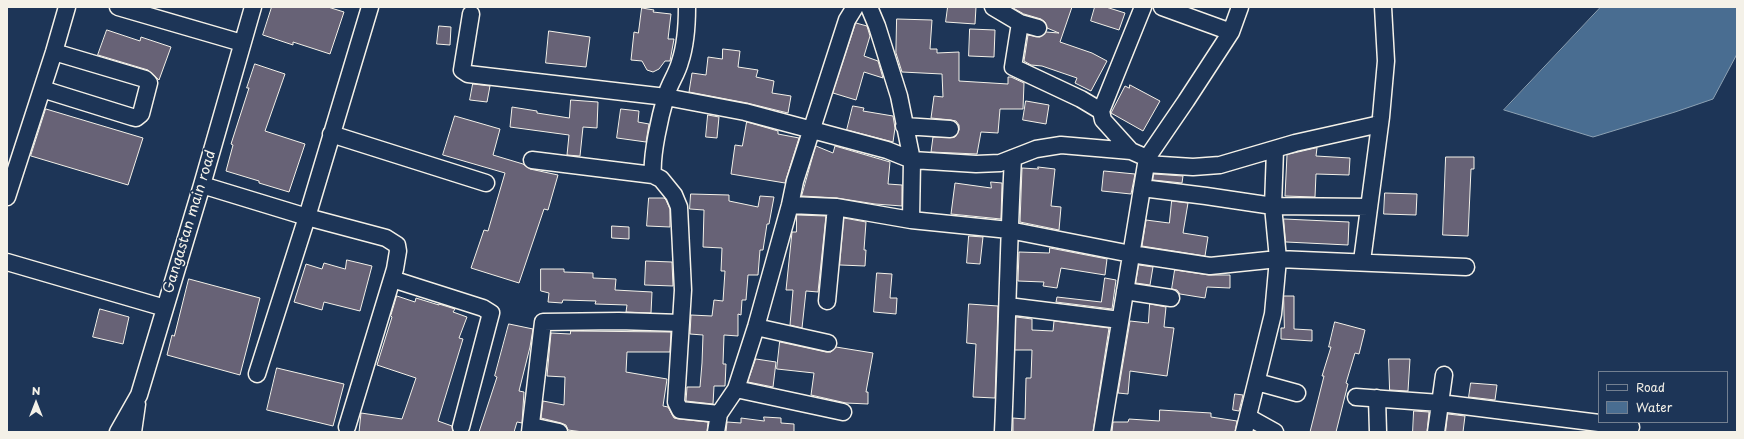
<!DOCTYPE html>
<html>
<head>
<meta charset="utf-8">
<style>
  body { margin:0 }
  #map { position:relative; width:1744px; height:439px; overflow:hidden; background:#1d3557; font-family:"Playpen Sans",sans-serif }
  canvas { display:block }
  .frame { position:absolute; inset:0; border:8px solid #f4f1e8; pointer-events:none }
  .legend { position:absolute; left:1598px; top:371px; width:130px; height:52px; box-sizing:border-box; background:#1d3557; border:1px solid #738091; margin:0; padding:5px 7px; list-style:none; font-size:12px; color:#f4f1e8 }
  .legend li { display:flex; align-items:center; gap:8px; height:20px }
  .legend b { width:20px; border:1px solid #738091 }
  .north { position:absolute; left:16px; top:383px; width:40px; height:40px; -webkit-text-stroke:3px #1d3557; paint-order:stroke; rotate:0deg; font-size:11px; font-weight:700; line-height:16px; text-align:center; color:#f4f1e8 }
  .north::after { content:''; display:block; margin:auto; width:14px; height:18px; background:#f4f1e8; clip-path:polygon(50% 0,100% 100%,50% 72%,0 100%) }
</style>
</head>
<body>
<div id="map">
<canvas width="1744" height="439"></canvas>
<div class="frame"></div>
<ul class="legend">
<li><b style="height:5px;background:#1d3557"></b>Road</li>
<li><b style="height:11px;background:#496d91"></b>Water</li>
</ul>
<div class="north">N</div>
</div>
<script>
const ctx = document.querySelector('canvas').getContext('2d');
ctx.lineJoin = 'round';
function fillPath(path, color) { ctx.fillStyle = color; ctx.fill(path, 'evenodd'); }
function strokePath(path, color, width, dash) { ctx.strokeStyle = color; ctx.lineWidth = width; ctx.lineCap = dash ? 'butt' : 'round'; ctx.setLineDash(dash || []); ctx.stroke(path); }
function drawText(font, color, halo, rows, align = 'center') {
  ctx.font = font + ' "Playpen Sans",sans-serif'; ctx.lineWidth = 3.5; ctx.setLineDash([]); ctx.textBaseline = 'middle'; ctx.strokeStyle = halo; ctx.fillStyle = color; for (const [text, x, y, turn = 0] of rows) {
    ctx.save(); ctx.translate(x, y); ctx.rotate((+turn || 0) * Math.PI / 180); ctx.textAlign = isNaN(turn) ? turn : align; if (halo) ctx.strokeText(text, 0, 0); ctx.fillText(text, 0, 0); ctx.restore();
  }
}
const water = new Path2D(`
  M1601,7H1737V54L1713,99L1675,112L1593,137L1504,110Z`);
fillPath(water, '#496d91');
strokePath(water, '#8da2b4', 1);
const building = new Path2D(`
  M272,7H328L344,12L330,54L293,42V45L263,35Z
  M948,7H976L975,24L946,22Z
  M1012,7H1072L1060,42L1092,53L1107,61L1091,91L1075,83L1077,78L1042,66L1031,65L1024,61L1028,35L1040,37L1046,32L1059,33L1047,28L1045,22L1041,19L1024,14Z
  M1095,7H1106L1125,13L1119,30L1091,21Z
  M642,8L654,10L653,12L671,14L668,39H674L670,61H665L659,69L653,72L647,70L642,61L631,60L634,32L638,33Z
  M897,19L932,20L930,49H937V53L959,52V81L1008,84V77H1011L1024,83L1023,109H1000L998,133L981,132L977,154L931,152L933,137H955L959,130V125L956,121L951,120L931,118L934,96L943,97L942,74L902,72L896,53Z
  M856,23L867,26L870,36L864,56L878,61L883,78L864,72L856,100L833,93Z
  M439,26L451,27L450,45L437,44Z
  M970,29L995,30L994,57L969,56Z
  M107,30L140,41L141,37L171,47L159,80L148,70L98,55Z
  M549,31L590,37L586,67L546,63Z
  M723,49L740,51L738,67L758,70L756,77L774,81L772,93L791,96L788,113L747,103L689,92L692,73L706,75L708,57L722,59Z
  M255,64L285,74L265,131L305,144L289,192L259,183V181L226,171L233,145L231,144L249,88H247Z
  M473,84L490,86L487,102L470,100Z
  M1130,85L1160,101L1143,131L1111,113L1125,86L1129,88Z
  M571,100L598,102L597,128L583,127L580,156L567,155L569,135L510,127L512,107L537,111V113L569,118Z
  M1026,101L1049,105L1046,124L1023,120Z
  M853,106L864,108L863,111L893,116L895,128L893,142L847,130Z
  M46,109L143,138L128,185L31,156Z
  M621,109L639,111L638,122L649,124L646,142L617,138Z
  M708,115L719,117L717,138L706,137Z
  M455,116L500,129L493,155L523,164L530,169L558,175L548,210L544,209L519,283L471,268L484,230L488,231L505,173L443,155Z
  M747,122L778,131V134L799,138L785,183L731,174L735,145L742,146Z
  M816,146L833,153L835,146L890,162L888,184L902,185V206L875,204L837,198L802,196Z
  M1317,148L1316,156L1350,158L1349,175L1316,174L1315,197L1285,196L1287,155Z
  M1446,157H1474V169H1471L1468,236L1443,235Z
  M1038,167L1055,169L1051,206L1061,207L1059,230L1020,222L1022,168L1038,169Z
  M1104,171L1135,174L1131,194L1102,191Z
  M1154,174L1183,176L1182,183L1153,180Z
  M991,182L1002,183L1001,219L951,214L955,183L991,188Z
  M1385,193L1417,194L1416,215L1384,214Z
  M691,194L729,195V201L758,207L760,196L774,197L769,224H767L763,250H760L758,275H748L746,300H742L741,315L738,314V336L724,335L723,364H726L725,386H714L713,404L686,401L687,387H700L702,363L703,335L690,334L691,315L712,316L714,300L723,301L725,271H721L722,248L703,247L704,210L690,209Z
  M649,198H664L666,200L670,209V227L647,226Z
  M1172,201L1188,203L1183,233L1208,237L1205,256L1142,246L1146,220L1169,223Z
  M797,215L826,216L818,292L806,291L802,328L790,325L793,290H786L792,232H796Z
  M844,218L866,222L864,250H866L865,266L840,265Z
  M1284,219L1349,222L1348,245L1286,242Z
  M612,226L629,227V239L612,238Z
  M969,236L983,237L980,264L967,263Z
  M1050,248L1107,259L1105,275L1061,268L1057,288L1043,286L1044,282L1018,281L1019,252L1049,253Z
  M347,260L372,266L360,311L324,302L322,310L294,302L306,264L322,269L324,263L345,269Z
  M646,261L672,262L673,286L645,285Z
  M1139,265L1153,267L1150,285L1136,283Z
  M541,269H564V272L593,273V278L616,279L615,290L652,292L651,313L626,312L627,305L595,304L596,301L563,300L562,303L548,302L549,293L541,291Z
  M1175,270L1209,275H1230V288L1207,287L1205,298L1180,294L1177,290L1172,289Z
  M877,273L892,274L890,298H897L896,314L874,312Z
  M1105,278L1116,280L1112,309L1056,302L1057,297L1101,302Z
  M189,279L260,298L240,375L167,355L172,335L174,336Z
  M397,296L415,302L416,298L439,305V304L455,309L453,312L467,317L459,338L463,339L438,421L452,426L453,432H359L361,413L402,419L416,378L377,365L392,317L391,316Z
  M1284,296H1294V329L1312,330V341L1281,339V328H1284Z
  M969,304L998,306L995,398L973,397L976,344L967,343Z
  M1150,304L1166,307L1164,327L1174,328L1167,376L1130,371L1128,394L1118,393L1130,321L1148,323Z
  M100,309L129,317L123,344L93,337Z
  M1016,317L1032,319V330L1053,331L1054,321L1109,328L1093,432H1013V418L1025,419L1026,378H1031L1032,350H1015Z
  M1335,322L1365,330L1359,354L1355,353L1346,383L1348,384L1336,432H1310L1324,376H1322L1331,347H1329Z
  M509,324L533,329L530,347L519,391L524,392L522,423L517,422L514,432H479L497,377L495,376Z
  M571,331L671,332L670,352H627L626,372L667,379L663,406L668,407L674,418L679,419L708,422L707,432H583L568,430L566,425L561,423L541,418L543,401L564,405L565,377L547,376L551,333L570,334Z
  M780,342L826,352H831L836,347L873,353L866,392H868V404L846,403L811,395L814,373L777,369Z
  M756,359L776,362L773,387L748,382Z
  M1389,359H1410L1408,391L1390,390Z
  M277,368L344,384L333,426L267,410Z
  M1471,383L1497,385L1495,400L1469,397Z
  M1235,394L1243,395L1239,411L1233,410Z
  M1160,410L1211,413V417L1237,421L1235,432H1112L1113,422H1128L1129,419L1159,421Z
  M1414,411L1429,412L1427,432H1413Z
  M1448,414L1465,416L1463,432H1446Z
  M764,417L781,418V423L794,424V432H726L727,422L741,423V418L764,421Z`);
fillPath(building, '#676276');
strokePath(building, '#f4f1e8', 1);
const minor = new Path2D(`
  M118,7L242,43
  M687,7C687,26 686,44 680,62C677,74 669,84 666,96C660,116 651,156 653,175L661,179L674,195L679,207L683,290L676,402L680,410L719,414
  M869,7L877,26L899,96L912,160L911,220
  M993,7L1020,23L1038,28
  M1162,7L1231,32
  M471,14L462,70L468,74L666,97L745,112L887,150L912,160L976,164L1000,163L1036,149L1061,145L1131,151L1147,158
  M1020,23L1013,67L1081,99L1101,111
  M42,89L132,117L136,118L141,114L149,83L145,79L54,52
  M904,126L950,129
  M331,134L486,183
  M1275,150L1273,206L1369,207
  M1131,151L1103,120L1101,111L1143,7
  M532,160L653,175
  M1146,164L1193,167L1220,165L1295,143L1380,124
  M202,185L307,217L386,238L397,245L398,251L395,269L347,427
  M1142,188L1206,196L1273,206L1278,259L1273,314L1244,432
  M7,197L54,52L67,7
  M790,205L836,207L911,220L1009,230L1131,254L1210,266L1278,259L1466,267
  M1362,261L1381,117L1386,61L1383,7
  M7,262L165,308
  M392,279L483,308L491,313L461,427
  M1125,291L1171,298
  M827,301L836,207
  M1008,306L1120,320
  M756,327L828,343
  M257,374L307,217L370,7
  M1257,382L1297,393
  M736,389L843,412
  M1356,397L1440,403L1631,427
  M1377,398L1378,432
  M1248,417L1275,432
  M531,426L559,432
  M118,432L139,395L202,185L253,7
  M133,432L137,404
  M530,432L543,322L619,321L681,323
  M716,432L719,414L736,389L756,327L790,205L795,181L847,20L855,7
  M1003,432C1007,341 1008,249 1013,158
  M1102,432L1147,158L1186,101L1231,32L1240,7
  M1436,432L1444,375`);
strokePath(minor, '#f4f1e8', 19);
strokePath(minor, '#1d3557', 16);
drawText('14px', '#f4f1e8', '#1d3557', [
  ["Gangastan main road",190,222,-73]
]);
</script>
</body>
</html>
